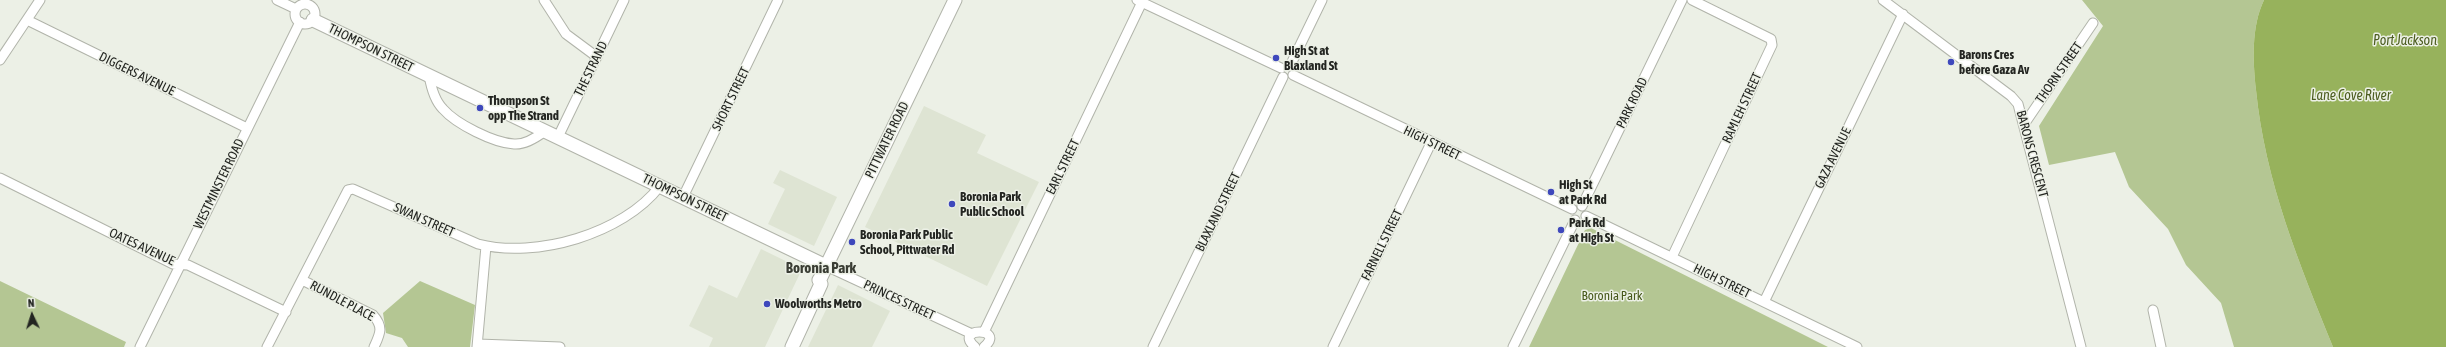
<!DOCTYPE html>
<html>
<head>
<meta charset="utf-8">
<style>
  body { margin:0 }
  #map { position:relative; width:2446px; height:347px; overflow:hidden; background:#ecf0e6; font-family:"Asap Condensed",sans-serif }
  canvas { display:block }
  .north { position:absolute; left:12px; top:295px; width:40px; height:40px; -webkit-text-stroke:3px #ecf0e6; paint-order:stroke; rotate:356deg; font-size:11px; font-weight:700; line-height:16px; text-align:center; color:#232521 }
  .north::after { content:''; display:block; margin:auto; width:14px; height:18px; background:#232521; clip-path:polygon(50% 0,100% 100%,50% 72%,0 100%) }
</style>
</head>
<body>
<div id="map">
<canvas width="2446" height="347"></canvas>
<div class="north">N</div>
</div>
<script>
const ctx = document.querySelector('canvas').getContext('2d');
ctx.lineJoin = 'round';
function fillPath(path, color) { ctx.fillStyle = color; ctx.fill(path, 'evenodd'); }
function strokePath(path, color, width, dash) { ctx.strokeStyle = color; ctx.lineWidth = width; ctx.lineCap = dash ? 'butt' : 'round'; ctx.setLineDash(dash || []); ctx.stroke(path); }
function drawText(font, color, halo, rows, align = 'center') {
  ctx.font = font + ' "Asap Condensed",sans-serif'; ctx.lineWidth = 3; ctx.setLineDash([]); ctx.textBaseline = 'middle'; ctx.strokeStyle = halo; ctx.fillStyle = color; for (const [text, x, y, turn = 0] of rows) {
    ctx.save(); ctx.translate(x, y); ctx.rotate((+turn || 0) * Math.PI / 180); ctx.textAlign = isNaN(turn) ? turn : align; if (halo) ctx.strokeText(text, 0, 0); ctx.fillText(text, 0, 0); ctx.restore();
  }
}
fillPath(new Path2D(`
  M924,106L986,135L977,153L1039,182L987,286L865,227Z
  M780,170L837,197L814,246L768,224L785,189L773,183Z
  M761,249L802,269L765,347H709L713,338L689,326L709,285L737,298Z
  M838,285L890,311L872,347H808Z`), '#dee4d3');
fillPath(new Path2D(`
  M2082,0H2264C2251,27 2253,61 2256,90C2265,181 2299,263 2333,347H2234L2221,303L2186,265L2168,229L2129,187L2115,152L2049,165L2039,126L2103,26Z
  M1591,228L1828,347H1529L1585,230Z
  M0,281L126,342L124,347H0Z
  M420,281L475,305L470,347H408L402,338L386,333L383,313Z`), '#b4c693');
fillPath(new Path2D(`
  M2264,0H2446V347H2333C2299,263 2265,181 2256,90C2253,61 2251,27 2264,0Z`), '#97b25c');
const street = new Path2D(`
  M277,0L296,9
  M544,0L566,34L597,57
  M1137,0L1281,68
  M1883,0L2011,96L2018,104L2081,347
  M295 14a10 10 0 1 1 20 0a10 10 0 1 1-20 0Z
  M27,20L247,128
  M0,60L40,0
  M1290,66L1322,0
  M429,75C431,87 434,100 443,109C456,124 494,143 514,144C524,145 537,137 545,131
  M1293,75L1572,209
  M2025,123L2093,23
  M558,137L624,0
  M0,178L173,264L188,265L286,312
  M683,197L778,0
  M1582,206L1682,0
  M1586,216L1857,347
  M1672,257L1772,45L1771,39L1692,0
  M826,266L972,334
  M302,280L373,315C384,327 380,334 374,347
  M1764,302L1903,14
  M2153,310L2161,347
  M984,332L1142,2
  M478,344L560,347
  M140,347L300,22
  M267,347L348,190L353,189L478,244C536,259 623,234 660,186
  M477,347L486,246
  M975,347C952,327 1007,327 984,347
  M1153,347L1283,77
  M1333,347L1431,143
  M1513,347L1575,220`);
const secondary = new Path2D(`
  M313,20L826,266
  M792,347L821,284L819,280L821,277L955,0`);
strokePath(street, '#b1b4aa', 11);
strokePath(secondary, '#b1b4aa', 15);
strokePath(street, '#fff', 9);
strokePath(secondary, '#fff', 13);
for (const [x, y, r, color] of [
  [1276,58,4,"#3e48bc"],
  [1951,62,4,"#3e48bc"],
  [480,108,4,"#3e48bc"],
  [1551,192,4,"#3e48bc"],
  [952,204,4,"#3e48bc"],
  [1561,230,4,"#3e48bc"],
  [852,242,4,"#3e48bc"],
  [767,304,4,"#3e48bc"]
]) { const dot = new Path2D(); dot.arc(x, y, r, 0, 2 * Math.PI); ctx.fillStyle = color; ctx.fill(dot); strokePath(dot, '#ecf0e6', 1.5); }
drawText('13px', '#232521', '#ecf0e6', [
  ["THOMPSON STREET",371,48,26],
  ["THE STRAND",591,69,-64],
  ["THORN STREET",2059,73,-55],
  ["DIGGERS AVENUE",137,74,26],
  ["SHORT STREET",731,99,-64],
  ["PARK ROAD",1632,103,-64],
  ["RAMLEH STREET",1742,108,-65],
  ["PITTWATER ROAD",887,140,-64],
  ["HIGH STREET",1432,143,26],
  ["BARONS CRESCENT",2032,154,75],
  ["GAZA AVENUE",1833,158,-64],
  ["EARL STREET",1063,167,-64],
  ["WESTMINSTER ROAD",219,184,-64],
  ["THOMPSON STREET",685,198,26],
  ["BLAXLAND STREET",1218,212,-64],
  ["SWAN STREET",424,220,24],
  ["FARNELL STREET",1382,245,-64],
  ["OATES AVENUE",142,247,25],
  ["HIGH STREET",1722,281,26],
  ["PRINCES STREET",899,300,25],
  ["RUNDLE PLACE",342,301,28]
]);
drawText('bold 13px', '#232521', '#ecf0e6', [
  ["High St at",1284,51],
  ["Blaxland St",1284,66],
  ["Barons Cres",1959,55],
  ["before Gaza Av",1959,70],
  ["Thompson St",488,101],
  ["opp The Strand",488,116],
  ["High St",1559,185],
  ["at Park Rd",1559,200],
  ["Boronia Park",960,197],
  ["Public School",960,212],
  ["Park Rd",1569,223],
  ["at High St",1569,238],
  ["Boronia Park Public",860,235],
  ["School, Pittwater Rd",860,250],
  ["Woolworths Metro",775,304]
], 'left');
drawText('13px', '#47591b', '#ecf0e6', [
  ["Boronia Park",1612,296]
]);
drawText('italic 14px', '#4c5d20', '#ecf0e6', [
  ["Port Jackson",2405,41],
  ["Lane Cove River",2351,96]
]);
drawText('bold 15px', '#3a3d34', '#ecf0e6', [
  ["Boronia Park",821,268]
]);
</script>
</body>
</html>
